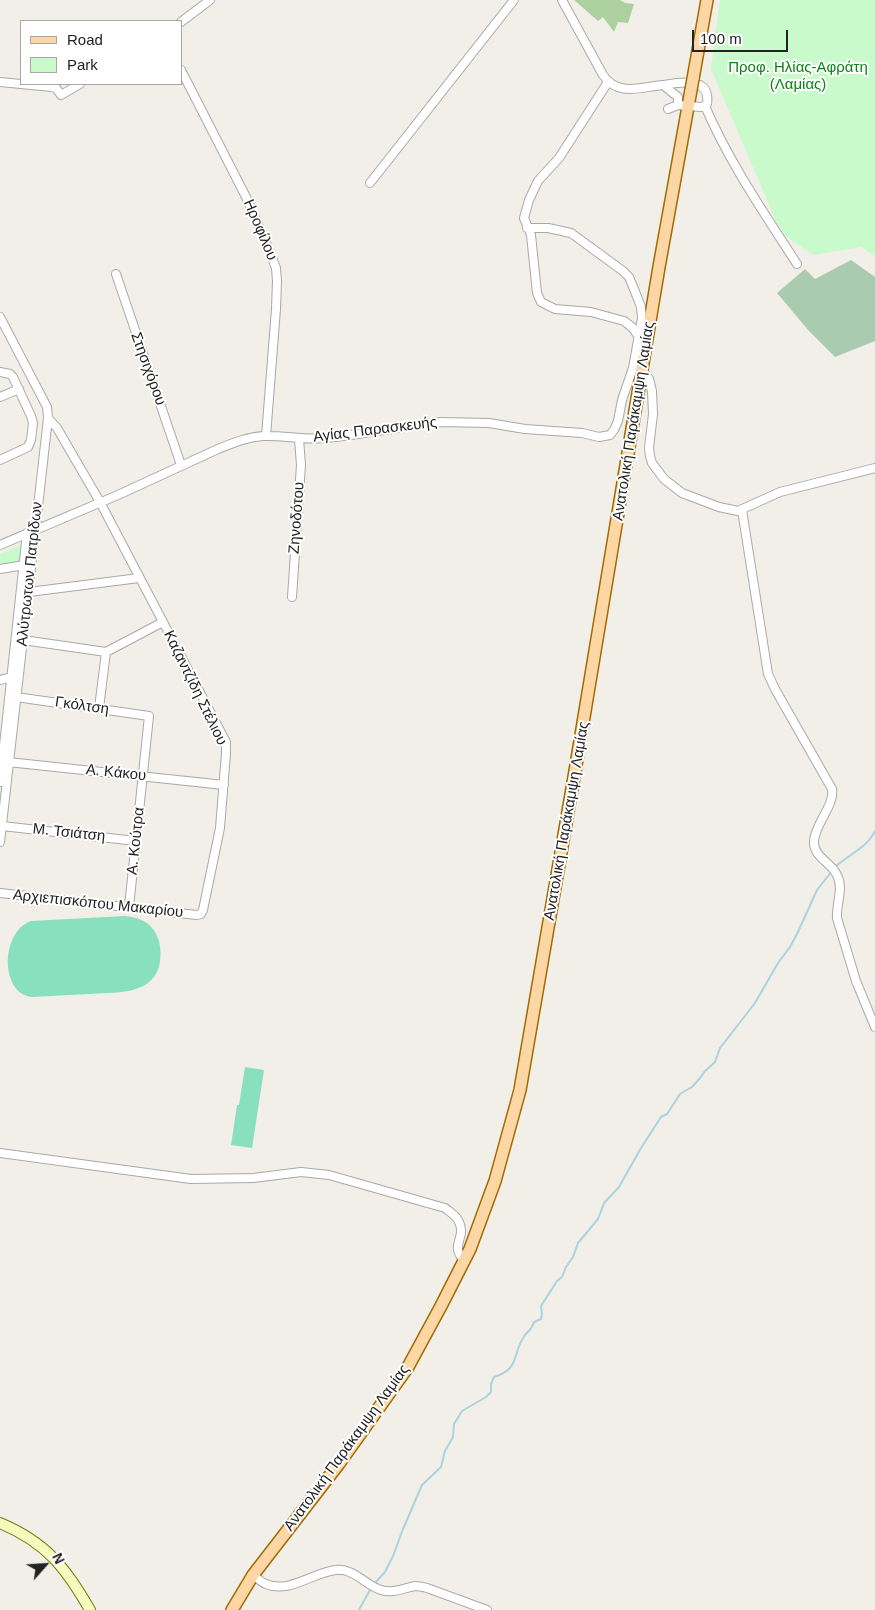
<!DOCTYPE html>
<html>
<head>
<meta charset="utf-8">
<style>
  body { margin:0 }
  #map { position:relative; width:875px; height:1610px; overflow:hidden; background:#f2efe9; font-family:Arial,sans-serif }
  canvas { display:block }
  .legend { position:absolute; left:20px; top:20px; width:162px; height:65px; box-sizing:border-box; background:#fff; border:1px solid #a7a7a7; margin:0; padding:6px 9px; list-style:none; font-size:15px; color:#222 }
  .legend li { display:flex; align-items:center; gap:10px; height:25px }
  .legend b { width:25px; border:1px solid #a7a7a7 }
  .north { position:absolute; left:20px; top:1540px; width:50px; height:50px; -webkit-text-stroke:4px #fff; paint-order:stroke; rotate:64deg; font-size:14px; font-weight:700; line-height:20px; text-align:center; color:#222 }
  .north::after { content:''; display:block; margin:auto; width:18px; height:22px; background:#222; clip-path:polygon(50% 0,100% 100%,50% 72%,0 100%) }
  .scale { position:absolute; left:692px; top:30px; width:96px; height:22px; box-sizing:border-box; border:2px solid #222; border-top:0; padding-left:6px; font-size:15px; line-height:18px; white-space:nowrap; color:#222; -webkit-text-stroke:4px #fff; paint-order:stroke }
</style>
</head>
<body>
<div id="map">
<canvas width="875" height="1610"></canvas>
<ul class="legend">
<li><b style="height:6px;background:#fcd6a4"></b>Road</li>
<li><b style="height:14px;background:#c8facc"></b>Park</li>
</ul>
<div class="north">N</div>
<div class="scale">100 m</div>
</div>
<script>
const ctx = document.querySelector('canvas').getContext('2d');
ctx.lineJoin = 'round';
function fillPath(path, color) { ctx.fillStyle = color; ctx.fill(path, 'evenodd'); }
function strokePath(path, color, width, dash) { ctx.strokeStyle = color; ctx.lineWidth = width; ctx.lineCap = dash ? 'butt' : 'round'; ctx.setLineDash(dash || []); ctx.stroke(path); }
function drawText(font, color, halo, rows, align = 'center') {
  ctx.font = font + ' Arial,sans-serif'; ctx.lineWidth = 4; ctx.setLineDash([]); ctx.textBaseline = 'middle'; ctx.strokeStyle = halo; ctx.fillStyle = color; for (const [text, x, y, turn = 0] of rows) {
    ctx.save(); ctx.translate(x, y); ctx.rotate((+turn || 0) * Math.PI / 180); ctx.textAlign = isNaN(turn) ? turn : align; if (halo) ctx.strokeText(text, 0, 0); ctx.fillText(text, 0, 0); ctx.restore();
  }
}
fillPath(new Path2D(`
  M574,0H620L625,3L634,4L628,23L618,22L614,32L603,17L598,21Z`), '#add19e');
fillPath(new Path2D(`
  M851,260L875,277V341L835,357L808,330L777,293L805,269L815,279Z`), '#aacbaf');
fillPath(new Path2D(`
  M720,0H875V256L861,247L813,255L787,237L776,221L711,69Z
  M23,544L22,563L0,566V554Z`), '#c8facc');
fillPath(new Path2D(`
  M125,916C142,918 153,923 159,941C161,949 161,959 159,967C150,996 113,992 89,994C70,995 51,996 32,997C0,994 0,932 31,921Z
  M245,1067L264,1070L252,1148L231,1145L237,1105H239Z`), '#88e0be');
strokePath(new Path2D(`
  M835,867C848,855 867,848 875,831
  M374,1584L385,1572L393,1556L403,1529L422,1485L441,1467L445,1451L453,1437L454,1424L462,1411L486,1397L491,1392V1384L494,1377C521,1369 512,1352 525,1335C530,1329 531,1331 534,1322L541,1319L542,1314L541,1306L557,1281L562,1277L566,1267L573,1257L578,1243L598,1219L604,1203L619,1187L641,1148L661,1117L667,1114L680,1094L692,1087L700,1078L705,1071L715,1062L720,1048L755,1003L778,963L790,947L797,934L817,890L832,871
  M359,1610L371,1588`), '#aad3df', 2);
const street = new Path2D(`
  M562,0L603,75C618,97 640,87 663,85L678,97V105
  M181,22L210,0
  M181,70L246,197L267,245L276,268L277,281L276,309L266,436
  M0,82L52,87L56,88L61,95L80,84
  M608,82L559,158L538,181L529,200L524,218L531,235L537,293L541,302L555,309L591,312L624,321L633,328L638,336
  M663,85C680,82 711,76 707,104L705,106C729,162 764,213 797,264
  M668,109L678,105L701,107L705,106
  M370,183L514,0
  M116,274L181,465
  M0,317L47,407L48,418L0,842
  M642,369L649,379L652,391L653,414L649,448L650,456L652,463L664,479L682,493L719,507L738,511L780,492L875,468
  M0,372L10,374L13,377L31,416L33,423L31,440L28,447L0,460
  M0,397L19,389
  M742,510L768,674L775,689L832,789C835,805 815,824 814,841C813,857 831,862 837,875C844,889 836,903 837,918L856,981L875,1027
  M0,545L118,495L218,449C233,443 247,437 263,436C283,435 304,440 325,438C363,434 401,427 440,422L489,423L525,429L582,433L599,437L610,435L614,430L618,421L622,400L633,368L642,318L641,307L634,289L629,277L623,271L571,233L548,228H527
  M0,569L24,565
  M29,592L139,578
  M292,597L301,465L299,439
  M23,640L106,652L163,622
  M0,680L12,677
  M16,697L149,716L129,907
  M99,708L106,652
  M8,762L224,785
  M0,782L27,533
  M2,826L136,841
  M0,893L197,915L201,914L203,910L220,828L226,753V742L100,502L57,428L48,418
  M0,1153L191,1179L253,1178L301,1172L329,1175L445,1208C450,1212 457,1216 459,1222C467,1238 449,1245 464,1260
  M253,1575C257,1578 261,1582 266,1584C289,1594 314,1572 336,1570C354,1568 365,1585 381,1590C393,1594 404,1588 415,1586C419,1586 423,1587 427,1588L487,1610`);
const secondary = new Path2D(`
  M0,1523C46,1542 66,1568 90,1610`);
const primary = new Path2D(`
  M693,79L707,0
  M232,1610L253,1575L338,1465L408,1367L441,1306L470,1249L495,1181L520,1090L574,777L659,267L691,90`);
strokePath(street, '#a9a9a9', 10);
strokePath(secondary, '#707d05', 12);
strokePath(primary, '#a06b00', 14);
strokePath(street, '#fff', 8);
strokePath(secondary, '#f7fabf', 10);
strokePath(primary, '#fcd6a4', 11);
const primaryBridge = new Path2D(`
  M691,90L693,79`);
strokePath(primaryBridge, '#a06b00', 14, []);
strokePath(primaryBridge, '#fcd6a4', 11);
drawText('15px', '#0c8416', '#fff', [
  ["Προφ. Ηλίας-Αφράτη",798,68],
  ["(Λαμίας)",798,85]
]);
drawText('15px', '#222', '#fff', [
  ["Ηροφίλου",260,230,67],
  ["Στησιχόρου",148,369,70],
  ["Ανατολική Παράκαμψη Λαμίας",634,421,-81],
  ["Αγίας Παρασκευής",375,430,-7],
  ["Ζηνοδότου",297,518,-86],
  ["Αλύτρωτων Πατρίδων",30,574,-84],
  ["Καζαντζίδη Στέλιου",195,688,64],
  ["Γκόλτση",82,706,8],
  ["Α. Κάκου",116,773,6],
  ["Ανατολική Παράκαμψη Λαμίας",567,821,-80],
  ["Μ. Τσιάτση",69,833,6],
  ["Α. Κούτρα",136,841,-84],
  ["Αρχιεπισκόπου Μακαρίου",98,904,6],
  ["Ανατολική Παράκαμψη Λαμίας",347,1448,-54]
]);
</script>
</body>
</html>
